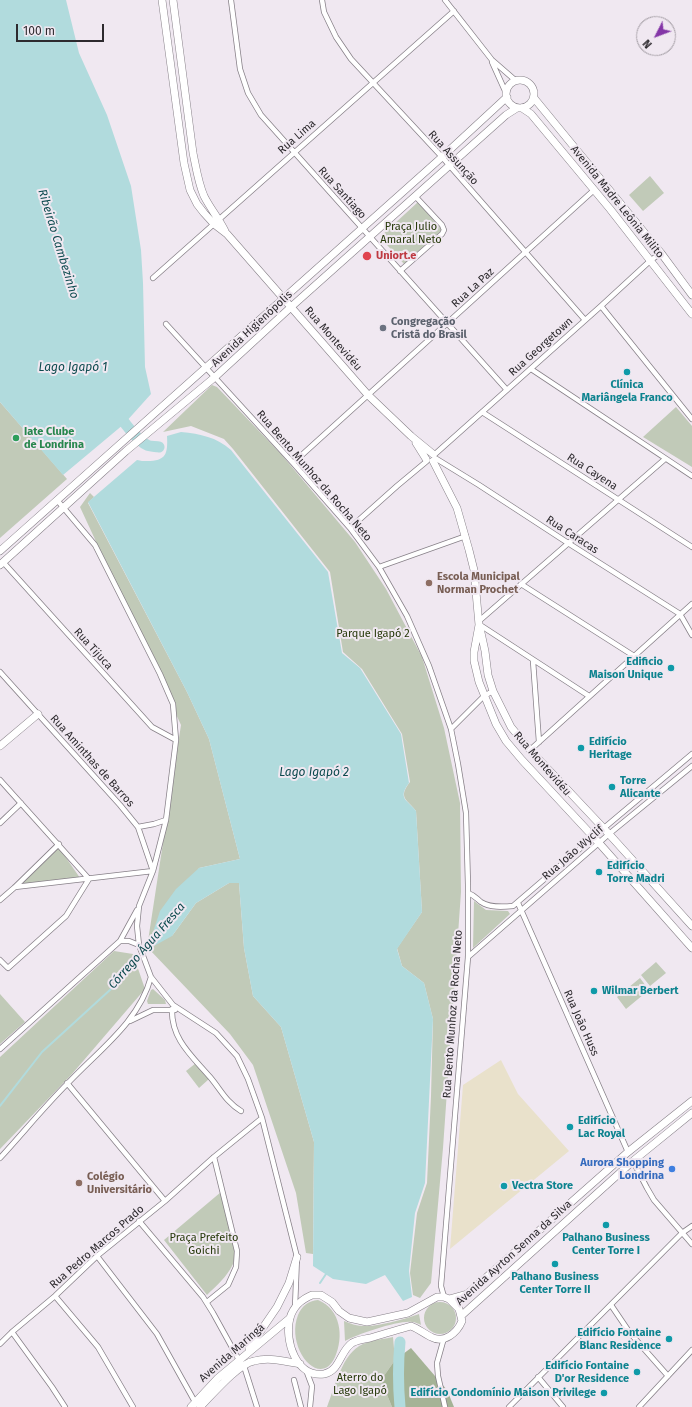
<!DOCTYPE html>
<html>
<head>
<meta charset="utf-8">
<style>
  body { margin:0 }
  #map { position:relative; width:692px; height:1407px; overflow:hidden; background:#f0e8f1; font-family:"Fira Sans",sans-serif }
  canvas { display:block }
  .north { position:absolute; left:636px; top:16px; width:40px; height:40px; box-sizing:border-box; background:#f0e8f1; border:1px solid #a29ca3; border-radius:50%; rotate:228deg; font-size:11px; font-weight:700; line-height:16px; text-align:center; color:#2d2a2e }
  .north::after { content:''; display:block; margin:auto; width:14px; height:18px; background:#8436a7; clip-path:polygon(50% 0,100% 100%,50% 72%,0 100%) }
  .scale { position:absolute; left:16px; top:24px; width:88px; height:18px; box-sizing:border-box; border:2px solid #2d2a2e; border-top:0; padding-left:5px; font-size:12px; line-height:14px; white-space:nowrap; color:#2d2a2e; -webkit-text-stroke:3px #f0e8f1; paint-order:stroke }
</style>
</head>
<body>
<div id="map">
<canvas width="692" height="1407"></canvas>
<div class="north">N</div>
<div class="scale">100 m</div>
</div>
<script>
const ctx = document.querySelector('canvas').getContext('2d');
ctx.lineJoin = 'round';
function fillPath(path, color) { ctx.fillStyle = color; ctx.fill(path, 'evenodd'); }
function strokePath(path, color, width, dash) { ctx.strokeStyle = color; ctx.lineWidth = width; ctx.lineCap = dash ? 'butt' : 'round'; ctx.setLineDash(dash || []); ctx.stroke(path); }
function drawText(font, color, halo, rows, align = 'center') {
  ctx.font = font + ' "Fira Sans",sans-serif'; ctx.lineWidth = 4; ctx.setLineDash([]); ctx.textBaseline = 'middle'; ctx.strokeStyle = halo; ctx.fillStyle = color; for (const [text, x, y, turn = 0] of rows) {
    ctx.save(); ctx.translate(x, y); ctx.rotate((+turn || 0) * Math.PI / 180); ctx.textAlign = isNaN(turn) ? turn : align; if (halo) ctx.strokeText(text, 0, 0); ctx.fillText(text, 0, 0); ctx.restore();
  }
}
fillPath(new Path2D(`
  M501,1060L518,1094L569,1151L450,1249L463,1085Z`), '#e9e1cb');
fillPath(new Path2D(`
  M650,176L664,193L643,211L629,195Z
  M418,202L442,230L404,264L380,237Z
  M212,385L217,387L281,454L355,542L386,589L422,657L444,728L460,803L461,892L443,1148L431,1283L420,1298L413,1295L410,1273L417,1213L427,1183L431,1096L433,1019L424,983L402,966L397,948L422,912L416,811C408,800 397,798 410,782L402,734L362,669L343,652L330,572L233,449L224,439L191,426L163,432Z
  M0,402L67,479L0,538Z
  M676,407L692,426V467L643,437Z
  M90,493L94,497L88,503L187,692L209,739L240,859L199,868L172,936L196,903L229,883H239L244,948L253,996L281,1027L314,1142L313,1254L306,1253L296,1193L253,1065L230,1034L149,949L148,941L181,725L80,507Z
  M58,846L80,878L21,885Z
  M474,901L486,910L508,911L510,914L473,948Z
  M114,951L133,954L145,989L72,1074L0,1149V1057Z
  M656,962L666,973L650,986L641,975Z
  M640,978L649,990L626,1009L617,997Z
  M153,989L165,1000L166,1004H148L147,1001L151,990Z
  M0,994L25,1022L0,1044Z
  M196,1063L209,1079L199,1088L186,1071Z
  M221,1192C224,1207 239,1251 233,1264C227,1277 216,1286 207,1295L164,1240Z
  M318,1300C341,1309 344,1337 335,1357C320,1390 285,1348 298,1315C302,1306 308,1301 318,1300Z
  M424 1318a16 16 0 1 1 32 0a16 16 0 1 1-32 0Z
  M419,1314L421,1325C419,1324 415,1322 412,1322C399,1320 358,1334 345,1341L344,1321C351,1324 357,1326 365,1326C376,1327 409,1318 419,1314Z
  M393,1337L395,1360L381,1380L392,1407H327C335,1387 342,1353 363,1344C372,1340 384,1339 393,1337Z`), '#c1cab8');
fillPath(new Path2D(`
  M411,1348L447,1390L454,1407H392L381,1380L395,1360Z`), '#a5b396');
fillPath(new Path2D(`
  M0,0H66L79,53L107,115L131,186L141,250L143,283L145,367L151,394L124,424L63,475L0,402Z
  M181,432C201,434 216,437 231,450L328,572L342,653L360,668L401,734L409,783C397,799 408,800 416,811L422,912L397,949L402,966L424,983L433,1019L425,1183L415,1213L409,1271L412,1297L403,1301L385,1275L366,1284L333,1279L313,1266L314,1142L281,1027L253,996L244,948L239,883H229L196,903L172,936L154,946V929L160,911L176,889L199,868L240,859L209,739L187,692L88,502L137,460C141,461 143,461 147,461C166,461 168,454 167,436Z`), '#b1dbdd');
strokePath(new Path2D(`
  M0,1106L42,1052L122,979L155,941
  M320,1283L326,1274`), '#b1dbdd', 2);
strokePath(new Path2D(`
  M118,412C122,421 138,441 147,445C150,447 156,446 159,447
  M400,1407C398,1385 398,1363 400,1342`), '#b1dbdd', 11);
const street = new Path2D(`
  M231,0L240,69L248,93L261,115L507,390
  M322,0L324,12L336,37L351,59L442,157L585,320
  M445,0L492,60L515,80
  M492,62L506,93
  M400,271L442,234L444,230L442,225L415,196
  M153,278L454,11
  M601,306L692,419
  M166,324L293,463L350,528L379,567L407,616L429,666L451,729L458,764L466,813L468,885V957L441,1286L444,1297
  M531,369L692,476
  M482,412L692,547
  M434,455L601,306L651,260L661,253
  M435,458L479,485L568,543L680,614L692,635
  M293,463L594,190
  M57,500L95,545L160,674L173,704L176,740L166,820L153,871L139,906L137,926L139,945L151,977L173,1005L216,1033L237,1056L248,1079L262,1118L297,1257L295,1307
  M350,528L397,486L427,461
  M3,562L152,727L176,740
  M379,567L466,536
  M521,584L634,656
  M479,621L665,459
  M480,625L589,696
  M533,661L539,742
  M0,672L120,805L138,827L153,871
  M451,729L484,696L493,691
  M530,750L692,604
  M0,780L89,879
  M0,823L21,803
  M138,827L154,824L166,820
  M15,887L153,871
  M468,893C474,895 476,898 481,902C490,908 503,907 513,906L604,828L692,754
  M0,900L15,887L59,844
  M518,903L628,1152
  M120,941H129L139,945
  M468,957L609,834L692,766
  M0,960L8,968L66,916L89,879
  M172,1009C171,1039 192,1056 210,1077C221,1090 226,1102 241,1111
  M130,1021L153,1010H175
  M0,1049L120,941L137,910
  M67,1083L165,1201
  M0,1158C23,1133 44,1107 68,1083C99,1050 139,1022 151,977
  M633,1161L647,1188L654,1200L692,1244
  M139,1221L203,1297L213,1313L239,1360
  M97,1256L157,1334L195,1402
  M55,1296L98,1347L133,1407
  M207,1302L228,1285L236,1267L237,1251L214,1157
  M611,1305L630,1333L668,1376
  M12,1332L52,1387L65,1407
  M444,1338L437,1363L438,1376L445,1407
  M0,1344L12,1332L55,1296L97,1256L165,1201L214,1157L262,1118
  M244,1366L257,1407
  M306,1370L312,1386L310,1407
  M538,1377L563,1407
  M294,1380L301,1407
  M509,1407L682,1233L692,1226
  M639,1407L692,1350`);
const secondary = new Path2D(`
  M162,0L184,163L190,190L197,204L204,213L214,224L227,234L368,395L411,436L433,454
  M173,0L193,153C196,167 198,182 204,196C210,208 219,219 225,231
  M506 94a14 14 0 1 1 28 0a14 14 0 1 1-28 0Z
  M534,98L661,253L692,295
  M522,108L531,114L610,209L692,314
  M416,443L426,459
  M433,461L457,508L469,550L474,570L479,625L474,652V661L479,682L496,724L506,741L522,760L599,843L692,948
  M0,551L284,298L442,157L507,97
  M0,565L126,451L215,377L291,307L506,115L517,108
  M480,628L485,651L488,675L493,691L511,727L530,750L609,834L692,926
  M0,746L38,714
  M312,1295H321L332,1302L339,1311L349,1318L367,1322L408,1313L437,1297H444L449,1299L459,1309L462,1321C457,1333 444,1344 431,1337C423,1333 419,1329 411,1326C397,1330 383,1334 370,1338C364,1339 357,1340 352,1343C340,1351 340,1371 324,1374C296,1378 284,1340 290,1318C293,1307 302,1299 312,1295Z
  M449,1299L467,1294L473,1289L628,1152L692,1101
  M461,1316L633,1161L692,1113
  M249,1348L277,1307L289,1283L297,1257
  M191,1407L218,1378L290,1318
  M200,1407C212,1395 238,1364 254,1361C269,1357 285,1361 300,1364`);
strokePath(street, '#878088', 6);
strokePath(secondary, '#878088', 8);
strokePath(street, '#fff', 4.5);
strokePath(secondary, '#fff', 7);
for (const [x, y, r, color] of [
  [367,256,5,"#e0444e"],
  [383,328,4,"#6b7280"],
  [627,372,4,"#0f9aa8"],
  [16,438,4,"#2e9e5b"],
  [429,583,4,"#8d6e63"],
  [671,668,4,"#0f9aa8"],
  [581,748,4,"#0f9aa8"],
  [612,787,4,"#0f9aa8"],
  [599,872,4,"#0f9aa8"],
  [594,991,4,"#0f9aa8"],
  [570,1127,4,"#0f9aa8"],
  [672,1169,4,"#3f7fe0"],
  [79,1183,4,"#8d6e63"],
  [504,1186,4,"#0f9aa8"],
  [606,1225,4,"#0f9aa8"],
  [555,1264,4,"#0f9aa8"],
  [669,1339,4,"#0f9aa8"],
  [637,1372,4,"#0f9aa8"],
  [604,1393,4,"#0f9aa8"]
]) { const dot = new Path2D(); dot.arc(x, y, r, 0, 2 * Math.PI); ctx.fillStyle = color; ctx.fill(dot); strokePath(dot, '#f0e8f1', 1.5); }
drawText('11px', '#2d2a2e', '#f0e8f1', [
  ["Rua Lima",297,137,-41],
  ["Rua Assunção",453,158,48],
  ["Rua Santiago",342,193,48],
  ["Avenida Madre Leônia Milito",617,202,51],
  ["Rua La Paz",473,288,-42],
  ["Avenida Higienópolis",252,329,-43],
  ["Rua Montevidéu",333,339,49],
  ["Rua Georgetown",541,347,-42],
  ["Rua Cayena",592,472,33],
  ["Rua Bento Munhoz da Rocha Neto",314,476,49],
  ["Rua Caracas",572,535,33],
  ["Rua Tijuca",93,649,48],
  ["Rua Aminthas de Barros",92,761,48],
  ["Rua Montevidéu",542,764,49],
  ["Rua João Wyclif",573,853,-41],
  ["Rua Bento Munhoz da Rocha Neto",453,1014,-86],
  ["Rua João Huss",581,1023,66],
  ["Rua Pedro Marcos Prado",97,1247,-41],
  ["Avenida Ayrton Senna da Silva",514,1253,-42],
  ["Avenida Maringá",232,1353,-41]
]);
drawText('11px', '#26390a', '#f0e8f1', [
  ["Praça Julio",411,227],
  ["Amaral Neto",411,240],
  ["Parque Igapó 2",373,634],
  ["Praça Prefeito",204,1238],
  ["Goichi",204,1251],
  ["Aterro do",360,1378],
  ["Lago Igapó",360,1391]
]);
drawText('bold 11px', '#be3a42', '#f0e8f1', [
  ["Uniort.e",376,256]
], 'left');
drawText('bold 11px', '#5b616d', '#f0e8f1', [
  ["Congregação",391,322],
  ["Cristã do Brasil",391,335]
], 'left');
drawText('bold 11px', '#0d838f', '#f0e8f1', [
  ["Clínica",627,385,"center"],
  ["Mariângela Franco",627,398,"center"],
  ["Edificio",663,662,"right"],
  ["Maison Unique",663,675,"right"],
  ["Edifício",589,742],
  ["Heritage",589,755],
  ["Torre",620,781],
  ["Alicante",620,794],
  ["Edifício",607,866],
  ["Torre Madri",607,879],
  ["Wilmar Berbert",602,991],
  ["Edifício",578,1121],
  ["Lac Royal",578,1134],
  ["Vectra Store",512,1186],
  ["Palhano Business",606,1238,"center"],
  ["Center Torre I",606,1251,"center"],
  ["Palhano Business",555,1277,"center"],
  ["Center Torre II",555,1290,"center"],
  ["Edifício Fontaine",661,1333,"right"],
  ["Blanc Residence",661,1346,"right"],
  ["Edifício Fontaine",629,1366,"right"],
  ["D'or Residence",629,1379,"right"],
  ["Edifício Condomínio Maison Privilege",596,1393,"right"]
], 'left');
drawText('bold 11px', '#27864d', '#f0e8f1', [
  ["Iate Clube",24,432],
  ["de Londrina",24,445]
], 'left');
drawText('bold 11px', '#785e54', '#f0e8f1', [
  ["Escola Municipal",437,577],
  ["Norman Prochet",437,590],
  ["Colégio",87,1177],
  ["Universitário",87,1190]
], 'left');
drawText('bold 11px', '#366cbe', '#f0e8f1', [
  ["Aurora Shopping",664,1163],
  ["Londrina",664,1176]
], 'right');
drawText('italic 12px', '#0c4a4e', '#f0e8f1', [
  ["Ribeirão Cambezinho",58,244,73],
  ["Lago Igapó 1",73,368],
  ["Lago Igapó 2",314,773],
  ["Córrego Água Fresca",147,946,-49]
]);
</script>
</body>
</html>
